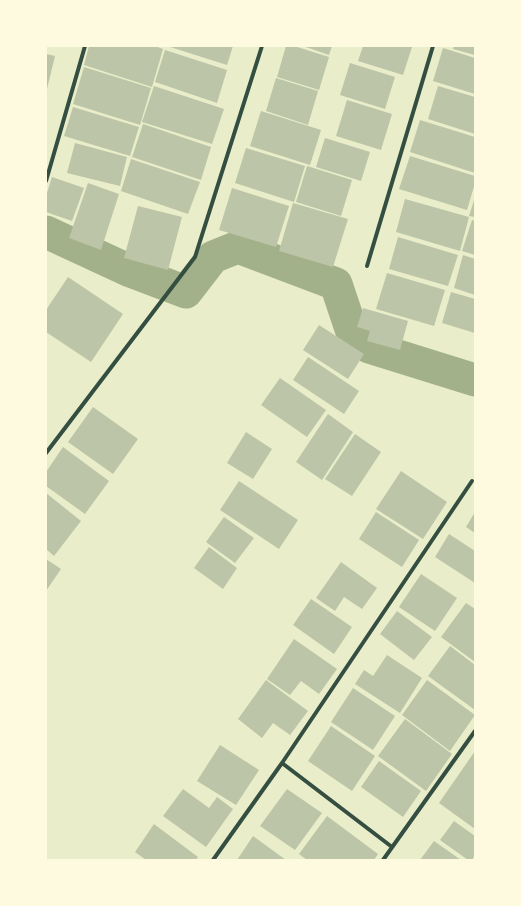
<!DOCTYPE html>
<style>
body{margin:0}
#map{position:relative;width:521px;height:906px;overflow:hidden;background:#e9edc9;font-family:Spectral,serif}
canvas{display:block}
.frame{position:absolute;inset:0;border:47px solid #fefae0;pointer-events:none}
</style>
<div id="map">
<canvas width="521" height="906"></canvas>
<div class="frame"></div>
</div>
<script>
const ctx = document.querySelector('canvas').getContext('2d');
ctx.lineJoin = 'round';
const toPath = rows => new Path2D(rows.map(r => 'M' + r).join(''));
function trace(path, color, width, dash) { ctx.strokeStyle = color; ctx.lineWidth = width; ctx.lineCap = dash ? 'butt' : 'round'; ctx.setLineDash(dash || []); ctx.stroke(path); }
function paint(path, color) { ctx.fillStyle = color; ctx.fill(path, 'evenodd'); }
trace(toPath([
 [46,232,128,270,186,292,213,257,238,247,336,284,351,329,369,347,475,380]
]), '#a3b18a', 33);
paint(toPath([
 [89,46,155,46,163,49,152,87,84,65],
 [167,46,233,46,227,65],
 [286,46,294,46,329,57,319,90,277,77],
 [303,46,332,46,329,55],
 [363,46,412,47,403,75,358,61],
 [454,46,475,46,475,55,453,49],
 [443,48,475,58,475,94,433,81],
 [165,50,227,70,217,103,155,82],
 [46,54,55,56,47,89,46,89],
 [350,63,395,77,385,109,340,95],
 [84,67,151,88,140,125,73,104],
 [276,78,318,91,308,125,266,111],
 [154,86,224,109,212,144,142,122],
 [438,86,475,97,475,134,428,119],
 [347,100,392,114,381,150,336,136],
 [73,107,139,127,130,156,64,136],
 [261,111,321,130,310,165,250,146],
 [420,120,475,137,475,173,410,152],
 [143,124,211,147,201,180,132,157],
 [325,138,370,152,361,181,316,167],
 [75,143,127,157,120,186,67,173],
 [246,148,305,166,294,202,235,183],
 [410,156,475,176,475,183,467,210,399,189],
 [131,159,200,182,188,214,121,191],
 [307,166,352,180,341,216,296,202],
 [52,177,84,188,72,221,46,212,46,196],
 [88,183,119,194,101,250,69,238],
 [232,188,289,206,276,247,219,230],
 [475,197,475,217,469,216],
 [405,199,469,217,460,251,396,232],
 [293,203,348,219,333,267,279,251],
 [138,206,182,217,168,270,124,258],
 [472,220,475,221,475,255,462,251],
 [398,237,458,255,448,286,389,269],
 [463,255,475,259,475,295,454,288],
 [387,273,445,290,434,326,376,309],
 [68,277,123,314,91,362,46,332,46,310],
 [451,292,475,299,475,333,442,323],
 [363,308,408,321,400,350,367,341,370,331,357,327],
 [319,325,364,354,348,379,303,350],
 [308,357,359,391,344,414,293,380],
 [280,378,326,410,307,437,261,405],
 [93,407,138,439,113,474,68,442],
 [328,414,353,432,322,480,296,462],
 [246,432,272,449,253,479,227,463],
 [355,434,381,452,352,496,325,479],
 [63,447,109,481,85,514,46,486,46,472],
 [401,471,447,502,423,539,376,509],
 [239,481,298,520,279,549,220,510],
 [46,493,81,521,54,556,46,549],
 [376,512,419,540,402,567,359,539],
 [475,512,475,533,466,527],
 [224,517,254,538,235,563,206,542],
 [449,534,475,551,475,583,435,557],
 [209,547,237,568,223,589,194,568],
 [46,559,61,569,46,591],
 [341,562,377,588,362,609,344,597,335,611,316,598],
 [421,574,457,598,435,631,399,607],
 [311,599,352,627,334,654,293,625],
 [466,603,475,609,475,662,441,637],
 [397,611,432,637,414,660,380,634],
 [294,639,337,669,319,694,301,681,290,695,267,679],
 [450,646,475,665,475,710,428,676],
 [387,655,422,678,400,713,355,684,364,670,373,676],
 [266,680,308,711,290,735,273,723,262,738,238,719],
 [427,680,475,715,450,751,402,715],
 [353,688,395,716,373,750,331,722],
 [405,719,452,754,426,791,378,756],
 [331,726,375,756,352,791,308,761],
 [220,745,259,770,236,805,197,781],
 [475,751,475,829,439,803],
 [379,761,421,791,403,817,361,787],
 [183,789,209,808,217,797,233,809,206,847,163,816],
 [287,789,322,813,295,850,260,826],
 [327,816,378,854,374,860,307,860,299,854],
 [454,821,475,836,475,855,472,860,468,860,440,840],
 [154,824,198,857,196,860,146,860,135,852],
 [253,836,286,860,237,860],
 [434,841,461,860,420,860]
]), '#bcc5a7');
trace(toPath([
 [46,181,85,46],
 [367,266,433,46],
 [46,453,195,257,262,46],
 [282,763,392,847],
 [213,860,282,763,472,481],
 [383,860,475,731]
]), '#344e41', 4);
</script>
